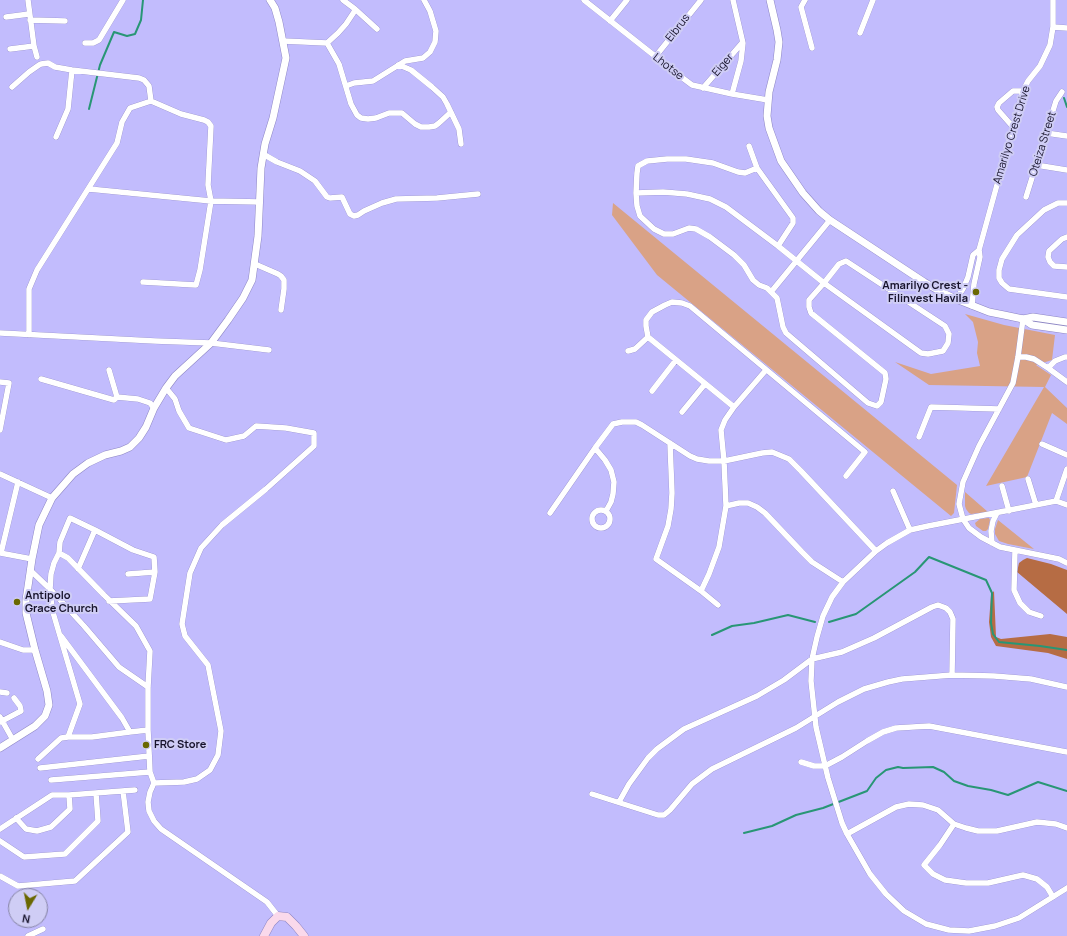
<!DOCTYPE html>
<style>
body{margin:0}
#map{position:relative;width:1067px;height:936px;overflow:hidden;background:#c2bcfd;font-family:Manrope,sans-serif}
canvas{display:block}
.north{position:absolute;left:8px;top:888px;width:40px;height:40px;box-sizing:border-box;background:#cfcdf5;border:1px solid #8583a4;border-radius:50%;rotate:190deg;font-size:11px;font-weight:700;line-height:16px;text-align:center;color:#17132b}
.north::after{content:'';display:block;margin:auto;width:14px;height:18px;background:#6a6801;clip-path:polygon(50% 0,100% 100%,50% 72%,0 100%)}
</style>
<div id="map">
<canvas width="1067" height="936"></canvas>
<div class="north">N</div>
</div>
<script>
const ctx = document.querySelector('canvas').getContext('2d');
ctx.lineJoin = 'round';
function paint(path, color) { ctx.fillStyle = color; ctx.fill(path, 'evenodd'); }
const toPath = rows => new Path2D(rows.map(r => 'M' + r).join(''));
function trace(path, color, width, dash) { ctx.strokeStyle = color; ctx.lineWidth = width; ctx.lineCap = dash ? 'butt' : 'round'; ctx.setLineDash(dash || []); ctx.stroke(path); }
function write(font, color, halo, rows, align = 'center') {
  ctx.font = font + ' Manrope,sans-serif'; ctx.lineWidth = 4; ctx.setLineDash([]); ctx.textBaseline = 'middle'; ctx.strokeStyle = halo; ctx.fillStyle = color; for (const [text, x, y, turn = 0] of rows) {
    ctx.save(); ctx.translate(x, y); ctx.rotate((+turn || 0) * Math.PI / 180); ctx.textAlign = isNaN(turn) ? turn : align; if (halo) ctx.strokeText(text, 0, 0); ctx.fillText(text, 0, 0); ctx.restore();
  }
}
paint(toPath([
 [613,203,957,485,954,513,951,516,657,275,612,215],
 [965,314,1004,325,1055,335,1052,360,1036,365,1051,375,1045,387,1067,408,1067,424,1052,413,1027,477,986,486,1044,387,929,385,895,362,931,374,980,366,977,353,978,342,973,322],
 [965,492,988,512,971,514,969,513,966,509,965,506],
 [988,518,989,518,990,520,988,529,986,531,983,531,976,526,975,523,980,519],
 [998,520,1034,549,1008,544,999,541,995,534,995,529]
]), '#d9a286');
paint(toPath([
 [1027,558,1051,564,1067,570,1067,614,1017,572,1019,563,1023,560],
 [994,591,996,637,1001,639,1050,634,1067,637,1067,659,1048,653,996,646,991,637,989,622,991,595]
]), '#b66c44');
trace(toPath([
 [1064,98,1067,107],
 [89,109,100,65,114,32,127,36,135,34,141,20,143,0],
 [829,622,856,614,915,572,929,557,986,580,992,593,991,623,993,634,999,642,1040,646,1067,650],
 [712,635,732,626,754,623,788,615,815,622],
 [744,833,772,826,796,815,823,808,867,791,876,778,886,770,898,767,903,768,933,767,944,772,954,781,968,786,991,790,1008,795,1038,782,1067,791]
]), '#289675', 2);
const minor = toPath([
 [28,0,34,46,37,57],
 [343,0,355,9,377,29],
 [584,0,684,79,692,85,732,94,768,100],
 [805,0,801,7,812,48],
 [6,17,29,14],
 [30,20,65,21],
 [610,21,627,0],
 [1053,27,1067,28],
 [860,33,873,0],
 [283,41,327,43,338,33,346,24,354,12,355,9],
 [85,43,93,43,99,40,123,0],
 [327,43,339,64,351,104,357,115,361,118,368,119,376,118,389,113,402,113,415,124,421,127,429,127,435,126,439,123,451,112],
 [10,49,34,46],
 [655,57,701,0],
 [398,65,404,67,411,70,432,87,443,97,447,104,459,129,461,144],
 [346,86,354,83,373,81,405,61,423,58,430,52,435,42,436,31,430,11,424,0],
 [12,87,29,72,39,65,41,64,48,63,55,67,72,70,139,78,144,80,149,86,151,101],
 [703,88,742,43],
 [732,94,741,61,743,43,733,0],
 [1013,127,998,110,997,107,999,103,1013,91,1023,91],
 [1046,133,1067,136],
 [56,137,68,109,72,70],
 [749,146,757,168,793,218,793,223,778,246],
 [263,154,277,162,300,171,315,181,327,197,330,198,342,197,350,214,354,216,358,215,364,211,382,203,396,199,437,198,478,194],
 [1036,165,1067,170],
 [89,189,211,201,260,202],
 [636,193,663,192,687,194,710,199,726,207,778,246,824,283,921,353,928,354,943,351,948,343,949,334,945,326,846,261,839,264,824,283,809,300,809,307,811,313,885,373,886,379,881,402,877,406,868,403,786,333,783,327,777,298,767,288,759,285,753,280,744,265,734,255,710,237,696,229,689,228,673,234,664,234,654,229,640,216,637,206,636,193,637,173,638,166,647,161,667,159,686,159,713,163,738,172,745,173,757,168],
 [1026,197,1056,101,1062,92],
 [1067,203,1058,203,1044,210,1017,235,1002,259,999,270,999,278,1002,283,1009,289,1067,297],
 [1067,237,1062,239,1049,251,1048,257,1050,262,1054,266,1067,267],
 [255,264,278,274,281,276,284,280,284,289,281,310],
 [771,292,830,220],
 [956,299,963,289,968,277,973,255,979,250],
 [972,306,974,284,980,257,979,250,1021,98,1023,91,1028,81,1040,66,1050,45,1053,27,1053,0],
 [1023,319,1018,357,1013,383,979,446,963,482,959,504,963,519,969,528,981,537,1000,547,1059,559,1067,563],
 [0,333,155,341,211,343,269,350],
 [29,335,29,289,37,270,117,143,122,122,130,108,151,101,181,114,204,120,208,122,211,126,208,185,211,201,200,270,196,285,143,282],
 [628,351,635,349,648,337],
 [1018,357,1026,357,1034,359,1048,368,1067,382],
 [1048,368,1055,361,1065,357,1067,357],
 [109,370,117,397],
 [41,379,114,400,117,397,138,399,150,403,154,408],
 [0,382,9,383,0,430],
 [166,388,175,399,179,411,189,428,226,440,244,436,256,426,286,428,314,433,314,446,266,489,222,525,201,548,190,573,182,624,185,636,208,665,221,731,218,755,210,770,197,779,184,782,154,783,150,792,148,802,149,811,154,821,161,829,267,902,278,916],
 [652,391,676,360],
 [734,407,648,337,646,326,646,320,652,312,665,305,672,302,682,303,690,306,865,452,846,476],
 [682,412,705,384],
 [919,437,931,407,999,409],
 [670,443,672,493,671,509,668,526,656,559,701,591,718,605],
 [1042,444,1067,455],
 [595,448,605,460,611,470,614,482,613,494,611,502,606,511],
 [0,474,52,498],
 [1028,479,1036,505],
 [1002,486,1009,511],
 [893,491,910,530],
 [1056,501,1067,469],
 [1067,505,1056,501,928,526,910,530,887,543,876,551,843,582,832,597,823,616,817,637,812,659,811,681,816,727,828,778,842,823,847,834,870,874,886,894,904,911,926,924,949,930,969,931,995,926,1019,918,1067,888],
 [726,506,739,503,748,503,757,507,765,513,802,552,812,562,843,582],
 '592 519a9 9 0 1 1 18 0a9 9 0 1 1-18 0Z',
 [550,513,595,448,613,424,622,422,636,422,642,425,690,456,697,459,709,461,724,461,762,453,772,452,789,459,801,471,876,551],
 [992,543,991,531,993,521,997,513],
 [1015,550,1014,590,1020,603,1029,612,1041,616],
 [0,553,32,559],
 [1,553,18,482],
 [59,553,68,558,104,595,136,626,150,651,148,687,148,730,150,772,154,783],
 [78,569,95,530],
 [30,570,50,589,84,626,119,667,148,687],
 [128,574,155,572],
 [701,591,709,574,719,547,726,506,724,461,721,430,725,420,734,407,766,370],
 [61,636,122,718,130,732,148,730],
 [0,642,23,650,35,650],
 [0,692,7,693],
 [0,717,13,740],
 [0,722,21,711,20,706,14,698],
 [68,737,80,704,52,609,50,589,51,574,54,563,59,553,60,542,70,518,95,530,133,550,154,557,155,572,150,599,109,601],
 [38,759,61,738,68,737,92,737,130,732],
 [801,762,814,766,825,766,842,757,867,741,883,732,896,728,929,726,1067,752],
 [40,768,149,756],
 [51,780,150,772],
 [592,794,658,815,664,815,670,810,692,784,712,769,796,728,838,702,864,689,888,682,902,679,952,675,994,676,1031,679,1067,687],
 [619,802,629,784,648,758,657,749,684,729,757,696,784,680,812,659,842,652,874,638,932,607,938,605,946,608,950,612,953,619,952,675],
 [16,818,26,829,37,831,51,827,70,809,69,795],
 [954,824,940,845,924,865,933,874,945,880,966,883,988,883,1023,875,1037,879,1047,887,1053,897],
 [0,829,52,795,69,795,135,790],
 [847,834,896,807,909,804,923,805,938,810,954,824,966,828,978,831,997,831,1037,822,1056,824,1067,828],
 [0,841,24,857,65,854,98,821,96,793],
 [0,876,18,886,75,881,128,832,123,791],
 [28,936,43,929]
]);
const tertiary = toPath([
 [770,0,777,30,779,42,777,60,769,92,767,116,769,128,781,161,803,193,819,211,830,220,924,282,941,292,956,299,989,312,1004,315,1023,319,1033,317,1067,322],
 [1023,319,1032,325,1067,330],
 [0,748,35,726,45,716,49,705,47,691,35,650,26,613,26,600,32,559,39,525,52,498,73,474,88,463,105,455,121,451,130,447,139,438,146,427,154,408,166,388,175,376,211,343,228,320,243,298,252,280,258,236,261,168,265,144,273,118,286,58,279,22,275,8,270,0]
]);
const secondary = toPath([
 [264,936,271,923,278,916,287,917,296,926,304,936]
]);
trace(minor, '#8d86c4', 6);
trace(tertiary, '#8d86c4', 8);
trace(secondary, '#8d86c4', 9);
trace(minor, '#fff', 5.5);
trace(tertiary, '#fff', 7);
trace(secondary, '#fad9eb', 8);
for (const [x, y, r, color] of [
 [976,292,4,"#6a6801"],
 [17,602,4,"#6a6801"],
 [146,745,4,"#6a6801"]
]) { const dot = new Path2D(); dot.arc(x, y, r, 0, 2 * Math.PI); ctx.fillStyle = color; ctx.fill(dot); trace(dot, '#cfcdf5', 1.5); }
write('11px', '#17132b', '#cfcdf5', [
 ["Elbrus",678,28,-52],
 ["Eiger",723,65,-49],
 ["Lhotse",668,67,38],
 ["Amarilyo Crest Drive",1012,135,-73],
 ["Oteiza Street",1043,144,-73]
]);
write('bold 11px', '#17132b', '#cfcdf5', [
 ["Amarilyo Crest -",968,286,"right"],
 ["Filinvest Havila",968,299,"right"],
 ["Antipolo",25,596],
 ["Grace Church",25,609],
 ["FRC Store",154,745]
], 'left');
</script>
